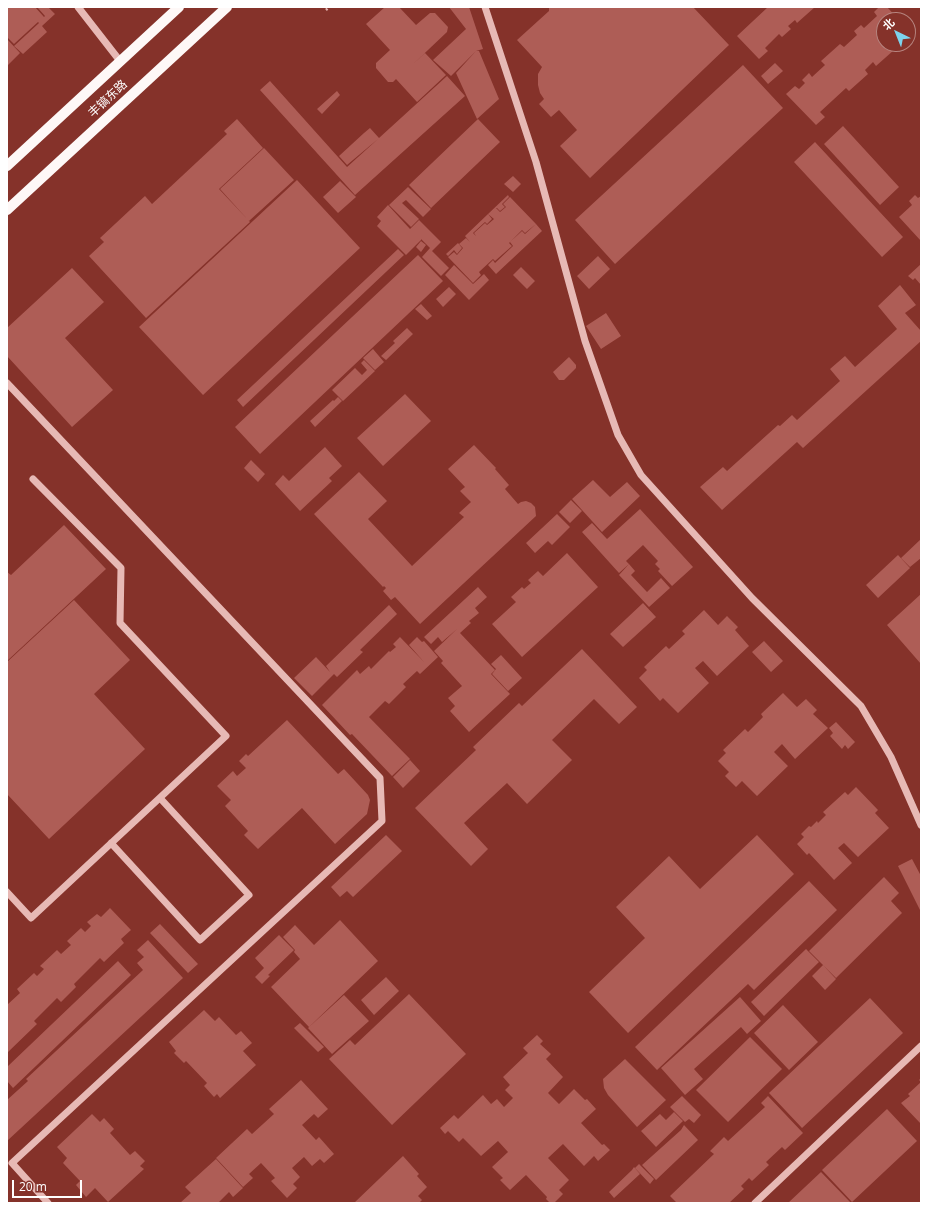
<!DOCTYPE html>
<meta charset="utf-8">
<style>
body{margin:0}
#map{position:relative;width:928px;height:1210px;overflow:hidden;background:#85322a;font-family:"Open Sans","Noto Sans SC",sans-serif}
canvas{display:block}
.frame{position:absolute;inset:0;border:8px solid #fff;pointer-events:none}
.north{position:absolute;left:876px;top:12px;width:40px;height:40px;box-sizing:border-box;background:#85322a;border:1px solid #b6847f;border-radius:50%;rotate:317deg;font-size:11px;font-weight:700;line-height:16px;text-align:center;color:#fff}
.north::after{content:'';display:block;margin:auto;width:14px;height:18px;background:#7dd3ed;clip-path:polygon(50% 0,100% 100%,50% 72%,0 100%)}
.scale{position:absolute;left:12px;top:1180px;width:70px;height:18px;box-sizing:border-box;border:2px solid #fff;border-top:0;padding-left:5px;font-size:12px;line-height:14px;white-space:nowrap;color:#fff;-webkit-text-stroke:3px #85322a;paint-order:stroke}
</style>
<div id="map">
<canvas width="928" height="1210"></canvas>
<div class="frame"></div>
<div class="north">北</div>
<div class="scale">20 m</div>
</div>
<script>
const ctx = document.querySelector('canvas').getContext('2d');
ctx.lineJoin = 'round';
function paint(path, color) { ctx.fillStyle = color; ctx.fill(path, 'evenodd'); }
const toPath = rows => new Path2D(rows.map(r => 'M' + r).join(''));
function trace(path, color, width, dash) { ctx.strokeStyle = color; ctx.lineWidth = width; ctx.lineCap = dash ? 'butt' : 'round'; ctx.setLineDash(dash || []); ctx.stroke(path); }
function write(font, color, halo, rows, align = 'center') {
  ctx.font = font + ' "Open Sans","Noto Sans SC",sans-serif'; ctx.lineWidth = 3.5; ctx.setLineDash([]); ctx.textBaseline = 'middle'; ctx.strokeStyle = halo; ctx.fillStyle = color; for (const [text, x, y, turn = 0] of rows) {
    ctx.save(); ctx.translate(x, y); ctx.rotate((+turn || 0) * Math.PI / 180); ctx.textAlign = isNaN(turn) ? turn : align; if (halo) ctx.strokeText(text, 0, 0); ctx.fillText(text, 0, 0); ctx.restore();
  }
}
paint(toPath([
 [7,7,35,7,44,17,45,16,37,7,48,7,55,14,42,26,47,32,23,54,14,46,39,23,38,22,14,44,7,37],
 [385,7,399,7,416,25,430,13,435,13,448,27,447,32,409,68,425,53,446,75,417,102,396,79,393,82,388,82,376,68,376,63,390,50,366,24],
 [449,7,469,7,483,49,476,51,451,76,433,60,466,29],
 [549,7,693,7,729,45,590,178,560,146,577,130,559,110,551,117,539,104,544,99,540,93,538,85,538,74,542,67,517,40,549,11],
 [768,7,815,7,797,23,795,20,788,26,791,29,782,37,779,34,765,48,768,51,759,59,737,36],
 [879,7,887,7,899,20,884,20,884,44,893,44,890,46,894,50,876,66,873,62,865,70,868,74,849,91,846,88,820,112,825,117,816,125,786,94,795,86,799,89,805,83,802,80,809,73,812,77,825,65,821,61,840,44,844,47,857,35,854,31,861,25,864,28,877,16,874,12],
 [7,39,20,53,7,66],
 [476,51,479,51,499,99,477,119,456,73],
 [775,63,783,71,768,84,761,76],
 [743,65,783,108,615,264,575,220],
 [447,76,465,96,355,195,260,90,270,81,347,167,378,139,347,165,339,156,364,133,370,128,379,138],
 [337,91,340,95,322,114,317,109],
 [237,119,263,148,219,189,250,222,146,318,89,256,104,242,100,238,145,196,152,204,227,134,224,131],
 [478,119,500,142,431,208,409,185],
 [843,126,899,187,880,205,824,144],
 [815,142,903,237,882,257,794,162],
 [264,148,294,180,249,221,220,189],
 [513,176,521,184,513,192,504,184],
 [297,180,360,248,203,395,139,327],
 [340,181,356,197,338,213,323,197],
 [408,187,431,209,423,217,406,200,402,203,419,219,411,227,389,205],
 [508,195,509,197,502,204,505,207,500,211,497,208,496,208,500,212,506,207,503,204,510,197,536,224,525,233,522,230,509,243,512,246,495,261,493,259,479,272,481,275,473,283,448,257,454,252,457,255,463,248,459,244,466,238,470,242,465,236,488,214,492,219,487,224,485,222,473,233,476,236,474,233,485,223,487,225,494,219,488,214],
 [915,195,918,198,921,196,921,241,899,217,912,205,909,201],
 [388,205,410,229,419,220,441,242,432,251,449,268,441,276,422,257,430,248,422,240,422,239,406,255,377,226,381,221,377,217],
 [536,224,542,231,496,274,488,265,493,260,495,263,513,246,510,242,522,231,525,234],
 [421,241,426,245,421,252,416,247],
 [458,243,462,248,457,254,454,250,448,256,446,254],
 [398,249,404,255,243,407,237,400],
 [418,255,443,281,260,454,235,427],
 [598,256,610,269,589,289,577,276],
 [921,264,921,285,915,278,913,280,908,276],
 [454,265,473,284,484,274,489,280,469,300,445,275],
 [521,267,535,281,527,289,513,275],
 [72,268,104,302,65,338,113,390,72,427,7,356,7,328],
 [900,285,916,305,905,313,921,331,921,341,803,448,797,442,722,510,700,487,723,467,727,471,778,425,780,426,792,415,797,420,840,381,830,369,845,356,855,367,897,329,878,306],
 [449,287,456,294,443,307,436,299],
 [421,304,432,316,427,320,415,309],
 [606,313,621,336,601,349,586,326],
 [407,328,413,334,386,360,381,356,395,343,393,341],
 [373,349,384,362,375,370,363,358],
 [569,357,576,365,576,368,564,380,559,380,553,372],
 [364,360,375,371,343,401,332,390,355,368,362,375,367,370,361,363],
 [405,394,431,421,383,466,357,438],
 [338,397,342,401,315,427,310,421,333,400,334,401],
 [474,445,496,468,495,469,509,485,505,489,518,504,521,502,526,501,531,503,535,507,536,516,420,624,395,597,391,600,383,591,386,588,384,586,383,587,314,514,359,472,387,501,368,519,412,566,464,517,459,513,471,502,460,491,465,487,448,469],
 [325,447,342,466,329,478,332,481,300,511,275,484,283,475,289,481],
 [251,460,265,474,258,482,244,468],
 [593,480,610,497,627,482,640,496,602,532,572,499],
 [571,500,582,511,570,523,559,512],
 [640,509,693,567,672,586,658,571,660,569,655,564,658,561,643,545,626,561,629,564,619,573,582,532,592,523,607,539],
 [557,514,570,527,552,545,548,541,535,553,526,543],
 [64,525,106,569,7,661,7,572,11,575],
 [921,539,921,558,910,567,901,558],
 [567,553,598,587,522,657,492,624,516,602,511,597,522,587,524,589,531,583,528,580,538,571,543,576],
 [898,555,910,568,878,598,866,585],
 [629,564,635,571,631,575,647,592,661,578,670,588,649,607,619,575],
 [478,587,487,597,475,608,479,613,469,621,471,623,460,633,495,670,491,674,510,694,469,732,450,711,455,706,448,698,462,686,441,663,443,661,434,651,457,629,442,642,438,637,431,644,424,637],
 [921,594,921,664,887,625],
 [74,600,130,660,94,694,145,749,49,839,7,794,7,662],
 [643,603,656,617,623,647,610,634],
 [389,605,397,614,360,650,363,652,337,677,334,674,312,696,294,678,316,657,330,672,326,666],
 [704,610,718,625,727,616,738,627,735,630,749,646,717,676,703,661,695,668,709,683,678,713,663,698,660,701,639,678,647,670,644,667,666,646,669,649,685,634,682,631],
 [400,637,424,662,409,645,417,637,422,642,424,641,438,657,420,674,417,671,403,684,406,687,389,704,385,701,369,717,410,759,392,776,352,734,350,735,322,705,357,670,360,674,369,666,371,669,389,651,390,652,396,647,393,644],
 [764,641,783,661,771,672,752,652],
 [582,649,637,707,619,724,594,699,552,740,572,760,527,804,507,783,464,823,488,849,471,866,415,808,476,750,473,747,519,703,522,706],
 [501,655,522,678,508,691,492,674,496,669,491,664],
 [783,693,797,707,806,699,817,710,813,714,828,728,795,759,782,744,774,752,788,766,757,796,742,781,736,787,725,776,729,772,718,761,726,753,723,750,745,729,748,732,763,717,761,714],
 [287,720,338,774,344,769,368,795,370,800,367,814,335,844,302,808,258,849,244,835,248,831,225,806,231,800,217,786,233,771,237,776,246,768,239,761,246,754,248,756],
 [836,722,855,742,848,749,845,745,842,749,830,736,833,733,829,728],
 [410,760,420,771,403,788,393,777],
 [856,787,878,810,875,813,889,828,858,857,844,843,838,848,852,863,834,880,809,853,807,855,797,844,804,837,801,834,809,826,811,827,817,821,818,823,826,815,823,812,845,792,848,795],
 [386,835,402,851,353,897,347,891,340,897,331,887],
 [757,835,794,874,628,1033,589,992,645,938,616,907,669,856,700,889],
 [912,859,921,876,921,912,898,866],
 [884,877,899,893,891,901,902,913,836,978,809,951],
 [809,881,837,910,754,990,748,984,657,1070,635,1047],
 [110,908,131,930,121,939,124,943,104,962,100,958,74,984,76,987,61,1002,57,998,34,1021,37,1024,7,1053,7,1005,20,993,17,989,34,973,37,976,44,969,40,966,57,950,61,954,71,945,67,941,81,928,85,932,91,926,87,922,97,914,101,917],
 [340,920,378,961,309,1027,271,987,300,959,294,952,295,950,283,937,295,925,314,945],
 [160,924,198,964,188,973,150,933],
 [279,935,294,950,268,975,270,976,262,984,255,977,264,968,255,958],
 [148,940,183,978,7,1141,7,1100,28,1081,26,1079,143,970,137,963,144,957,137,950],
 [806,949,819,962,764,1016,751,1002],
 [118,961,131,975,13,1088,7,1081,7,1067],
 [823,965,836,979,825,990,812,976],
 [386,977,399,991,374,1015,361,1000],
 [409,994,466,1054,392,1125,329,1059,350,1040,355,1045],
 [344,995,369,1021,332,1054,308,1028],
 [740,997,761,1021,747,1034,741,1027,694,1069,703,1079,685,1095,661,1068],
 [870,998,903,1033,802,1128,769,1093],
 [783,1005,818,1042,789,1070,754,1033],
 [204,1010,215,1021,219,1017,236,1035,241,1031,252,1043,243,1051,256,1065,220,1098,217,1094,214,1097,204,1086,207,1083,186,1061,184,1063,174,1053,176,1051,169,1042],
 [300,1023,324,1047,318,1052,294,1028],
 [537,1035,543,1041,540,1044,551,1054,546,1059,563,1077,548,1093,559,1104,574,1089,585,1100,587,1099,596,1109,581,1123,602,1145,604,1144,610,1150,598,1161,594,1156,584,1166,563,1144,548,1158,569,1180,559,1190,563,1194,554,1203,550,1203,546,1199,547,1197,526,1175,510,1190,500,1180,503,1178,492,1167,508,1152,498,1141,481,1156,463,1138,459,1142,448,1131,445,1134,440,1128,454,1115,458,1119,483,1095,491,1104,497,1099,504,1107,513,1098,505,1090,510,1085,503,1077,528,1053,523,1048],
 [750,1037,782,1069,728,1122,696,1090],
 [625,1059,666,1100,637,1127,608,1095,604,1088,603,1079],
 [921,1078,921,1124,901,1103,910,1096,908,1094,921,1082,919,1080],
 [301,1080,328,1109,318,1118,314,1114,302,1125,316,1140,319,1137,334,1154,324,1163,320,1159,312,1166,304,1157,292,1168,300,1177,293,1184,297,1188,287,1198,271,1181,275,1178,261,1163,249,1174,253,1178,243,1187,216,1158,247,1129,252,1134,274,1114,269,1109],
 [682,1096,701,1115,694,1123,689,1119,685,1122,670,1107],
 [768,1096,803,1133,785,1150,782,1147,766,1162,769,1165,752,1181,749,1178,741,1186,744,1189,729,1203,723,1202,722,1203,677,1203,670,1196,714,1154,710,1151,724,1137,728,1141,765,1107,761,1103],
 [887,1109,917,1141,852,1202,822,1170],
 [674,1112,683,1121,656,1147,641,1131,660,1114,666,1120],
 [92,1114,100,1122,104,1118,114,1129,110,1133,130,1155,135,1151,145,1161,140,1166,144,1169,108,1202,95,1188,86,1197,76,1185,80,1181,63,1163,67,1158,57,1147],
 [684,1125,698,1140,656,1180,642,1165,681,1130],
 [403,1156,419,1174,417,1176,427,1187,418,1196,422,1200,419,1203,354,1203],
 [216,1159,243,1188,233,1197,229,1192,218,1203,180,1203,191,1193,185,1187],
 [639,1164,654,1179,650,1184,635,1168],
 [634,1167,640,1174,614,1198,609,1192,632,1170],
 [821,1172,851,1203,788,1203]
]), '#ae5d56');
trace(toPath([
 [326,10,329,7]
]), '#e7b9b5', 2.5, [2, 3]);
trace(toPath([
 [78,7,120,61],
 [485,7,536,162,585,341,618,435,641,475,752,598,861,706,891,757,921,825],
 [7,383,380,778,382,821,12,1163,48,1203],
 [111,843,200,940,249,895,160,798],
 [7,892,31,918,226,736,120,623,121,568,33,479],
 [755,1203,921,1046]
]), '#e7b9b5', 7);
trace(toPath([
 [7,166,179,7],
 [7,210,227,7]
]), '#fef8f7', 10);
write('12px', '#fff', '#85322a', [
 ["丰镐东路",108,99,-43]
]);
</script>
